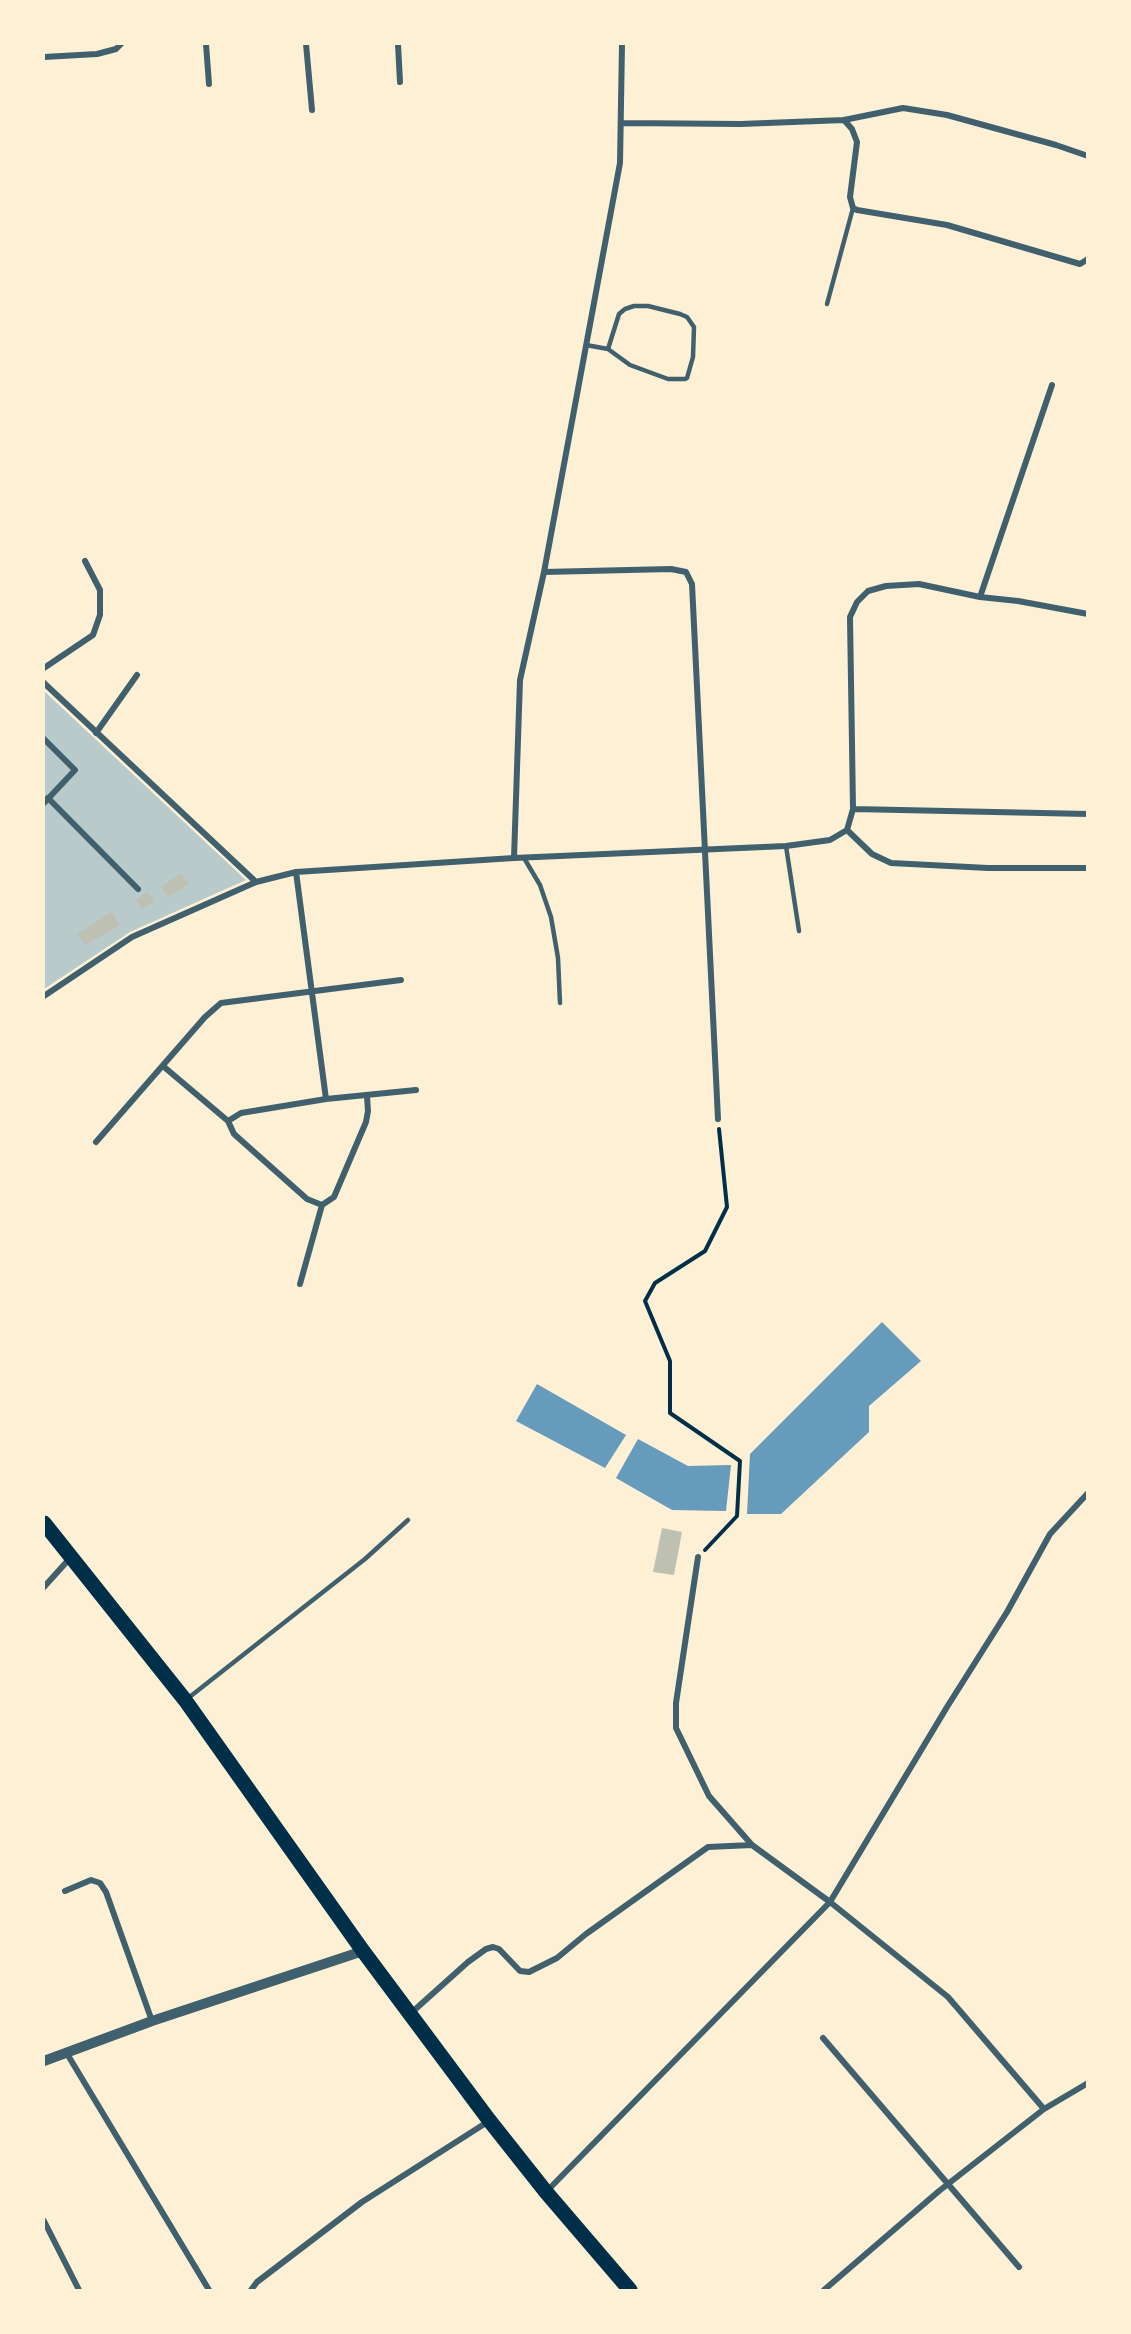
<!DOCTYPE html>
<style>
body{margin:0}
#map{position:relative;width:1131px;height:2334px;overflow:hidden;background:#fdf0d5;font-family:"Titillium Web",sans-serif}
canvas{display:block}
.frame{position:absolute;inset:0;border:45px solid #fdf0d5;pointer-events:none}
</style>
<div id="map">
<canvas width="1131" height="2334"></canvas>
<div class="frame"></div>
</div>
<script>
const ctx = document.querySelector('canvas').getContext('2d');
ctx.lineJoin = 'round';
function paint(path, color) { ctx.fillStyle = color; ctx.fill(path, 'evenodd'); }
const toPath = rows => new Path2D(rows.map(r => 'M' + r).join(''));
function trace(path, color, width, dash) { ctx.strokeStyle = color; ctx.lineWidth = width; ctx.lineCap = dash ? 'butt' : 'round'; ctx.setLineDash(dash || []); ctx.stroke(path); }
paint(toPath([
 [44,691,246,880,130,932,44,989]
]), '#b9caca');
paint(toPath([
 [882,1322,921,1361,869,1406,869,1432,781,1514,747,1514,750,1454],
 [537,1384,626,1435,605,1468,516,1421],
 [638,1439,688,1466,731,1465,726,1511,672,1510,616,1478]
]), '#669bbc');
paint(toPath([
 [181,873,189,884,169,897,161,887],
 [147,892,154,902,142,909,136,900],
 [112,912,120,925,85,945,77,934],
 [662,1528,682,1532,674,1575,653,1572]
]), '#bec0b2');
trace(toPath([
 [705,1550,737,1516,740,1461,670,1413,670,1361,645,1301,655,1283,705,1251,727,1207,719,1129]
]), '#003049', 4);
trace(toPath([
 [827,304,853,208],
 [586,345,608,349,630,365,668,379,685,379,687,378,693,357,694,327,687,317,680,314,648,306,634,306,625,309,619,314,608,349],
 [786,846,799,931],
 [524,858,540,885,551,917,558,958,560,1003],
 [187,1699,365,1559,408,1520]
]), '#3f606c', 4.5);
trace(toPath([
 [206,44,209,84],
 [306,44,312,110],
 [398,44,400,82],
 [44,57,97,54,116,49,121,44],
 [844,120,852,129,857,142,850,197,853,208,857,210,947,225,1080,264,1088,259],
 [621,123,741,124,844,120,903,108,947,115,1056,145,1088,156],
 [544,572,671,569,686,572,692,584,718,1119],
 [980,597,1052,385],
 [44,668,93,635,100,615,100,590,85,561],
 [44,683,256,882],
 [96,733,137,675],
 [44,739,75,770,44,803],
 [48,798,138,889],
 [853,809,1088,814],
 [847,830,872,854,891,863,988,868,1088,868],
 [514,858,520,680,544,572,620,163,622,44],
 [296,872,326,1099],
 [44,996,132,937,256,882,296,872,514,858,786,846,830,840,847,830,853,809,850,617,857,602,868,591,886,586,919,584,980,597,1018,601,1088,614],
 [163,1066,228,1121,234,1134,307,1199,322,1205,334,1197,366,1122,368,1111,367,1096],
 [228,1121,241,1113,326,1099,416,1090],
 [96,1142,205,1017,221,1003,401,980],
 [300,1284,322,1205],
 [698,1557,676,1703,676,1728,709,1796,752,1845,830,1902,948,1997,1044,2109],
 [44,1587,71,1557],
 [65,1891,91,1880,100,1883,106,1892,152,2021],
 [410,2014,468,1962,486,1949,493,1947,499,1949,520,1971,529,1972,557,1958,586,1934,708,1847,752,1845],
 [823,2038,1019,2267],
 [66,2052,209,2290],
 [546,2192,830,1902,947,1707,1007,1612,1050,1534,1088,1493],
 [44,2221,79,2290],
 [251,2290,257,2282,362,2202,489,2121],
 [824,2290,939,2191,1044,2109,1088,2083]
]), '#3f606c', 6);
trace(toPath([
 [44,2061,152,2021,363,1951]
]), '#3f606c', 10);
trace(toPath([
 [44,1523,185,1700,363,1951,489,2120,546,2192,630,2290]
]), '#003049', 15);
</script>
